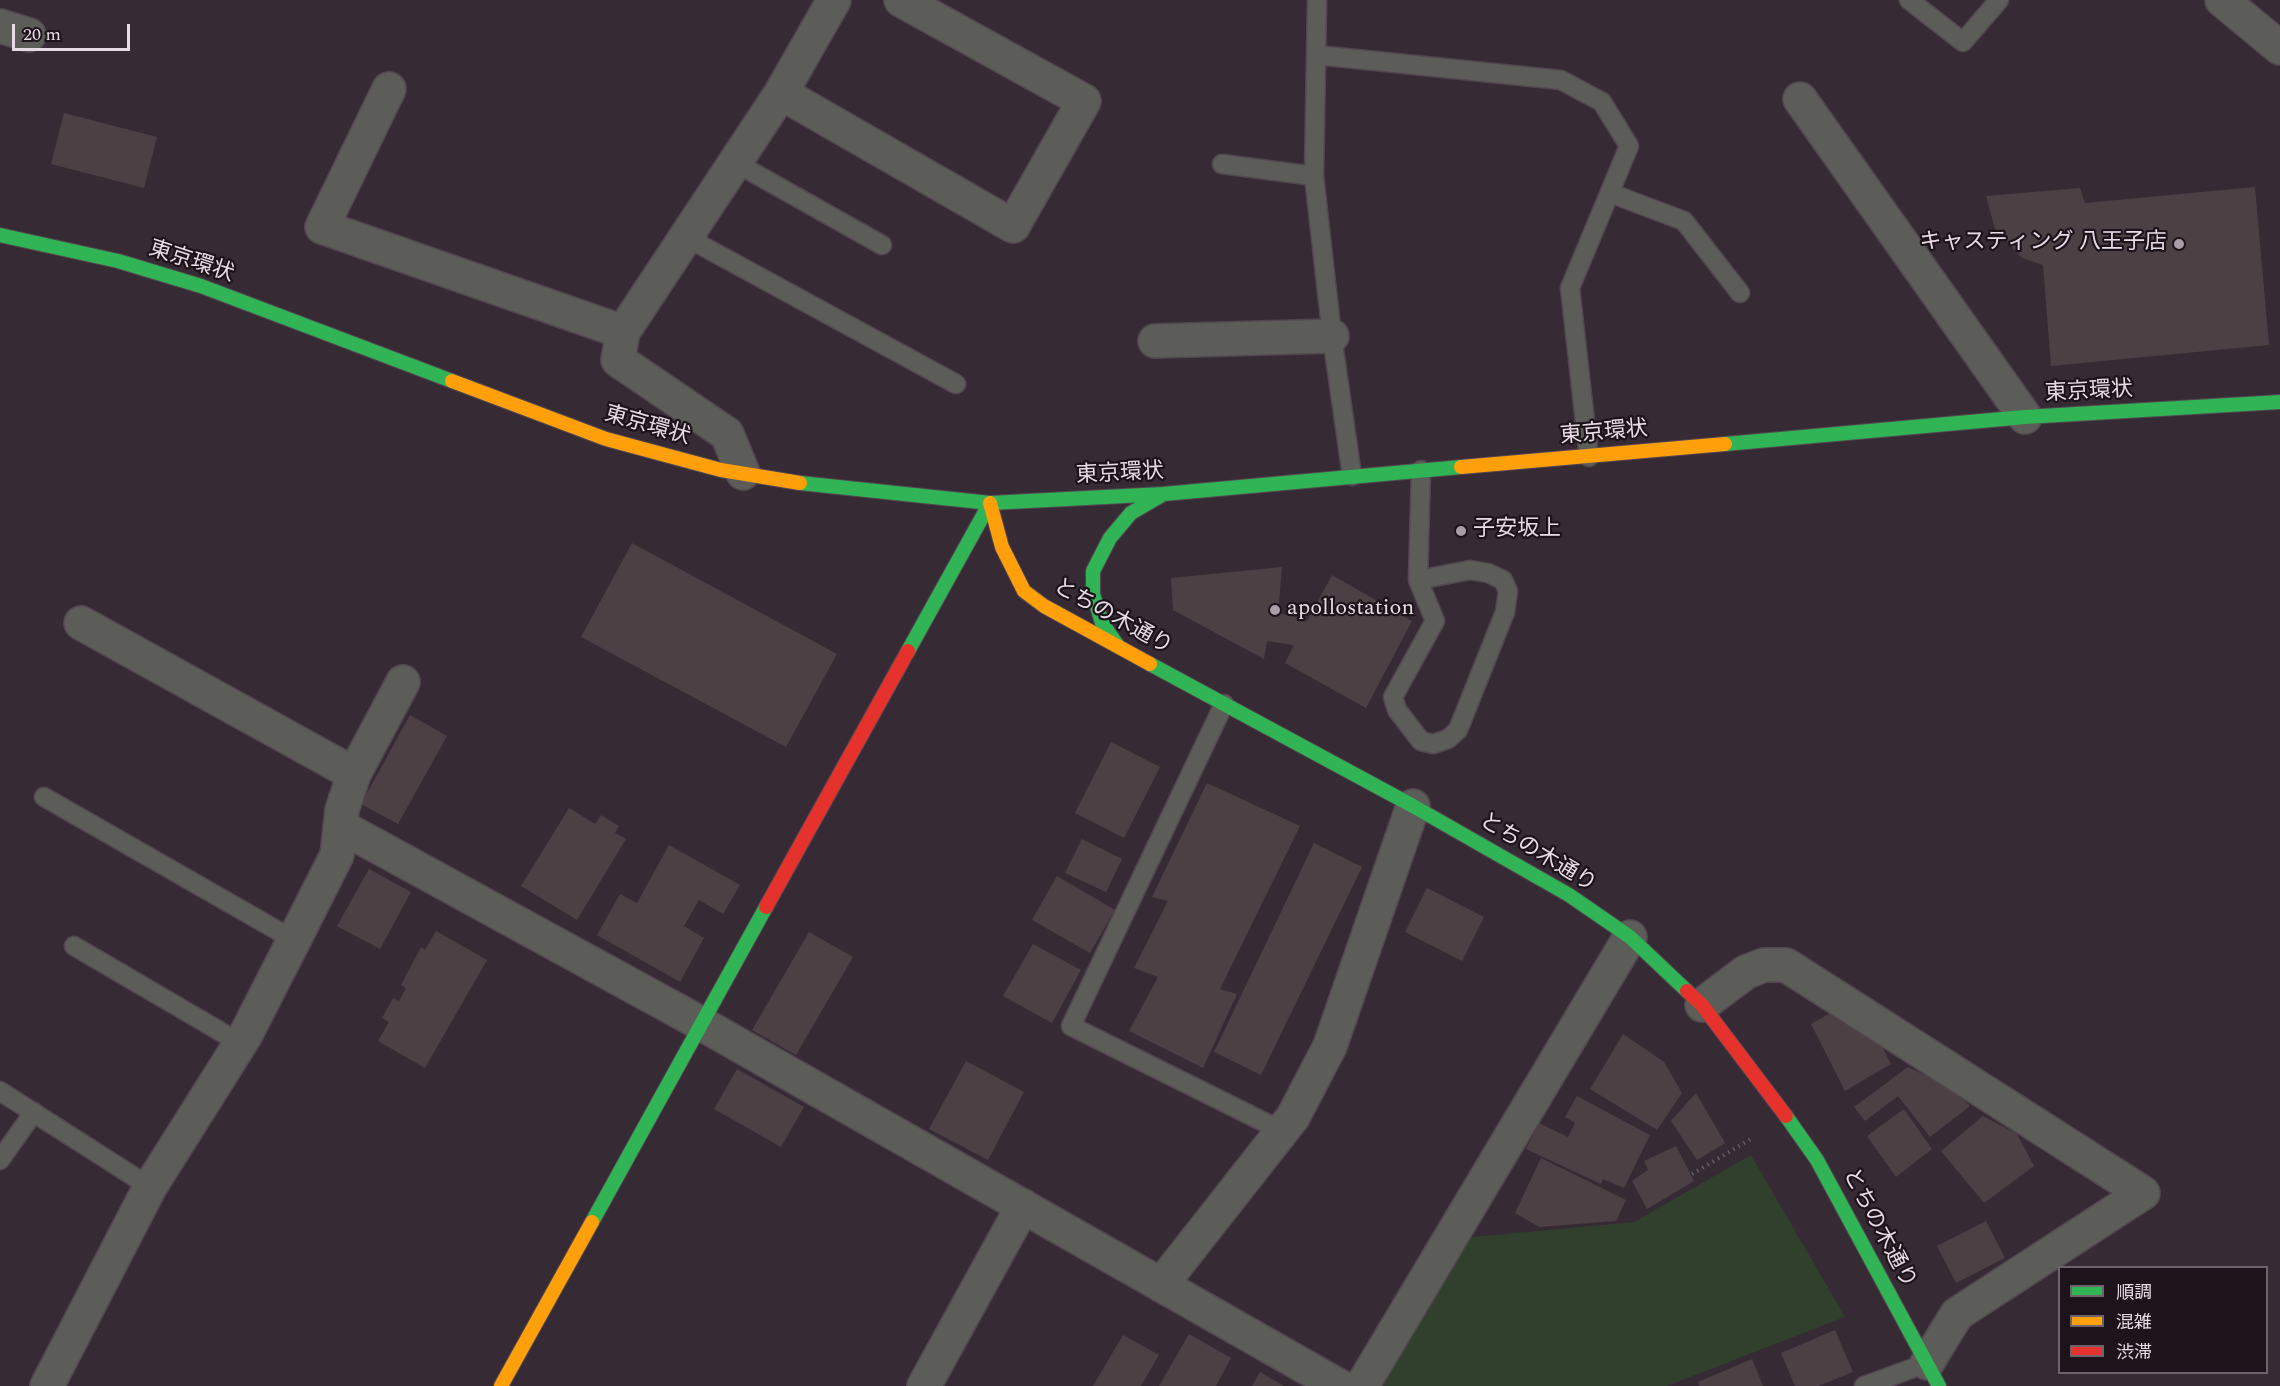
<!DOCTYPE html>
<meta charset="utf-8">
<style>
body{margin:0}
#map{position:relative;width:2280px;height:1386px;overflow:hidden;background:#362a35;font-family:Spectral,"Noto Sans JP",serif}
canvas{display:block}
.legend{position:absolute;left:2058px;top:1266px;width:210px;height:108px;box-sizing:border-box;background:#1c131b;border:2px solid #6e636c;margin:0;padding:8px 10px;list-style:none;font-size:18px;color:#e8dbe6}
.legend li{display:flex;align-items:center;gap:12px;height:30px}
.legend b{width:30px;border:2px solid #6e636c}
.scale{position:absolute;left:12px;top:24px;width:118px;height:27px;box-sizing:border-box;border:3px solid #e8dbe6;border-top:0;padding-left:8px;font-size:18px;line-height:21px;white-space:nowrap;color:#e8dbe6;-webkit-text-stroke:4px #1c131b;paint-order:stroke}
</style>
<div id="map">
<canvas width="2280" height="1386"></canvas>
<ul class="legend">
<li><b style="height:8px;background:#30b455"></b>順調</li>
<li><b style="height:8px;background:#ff9f0a"></b>混雑</li>
<li><b style="height:8px;background:#e5322d"></b>渋滞</li>
</ul>
<div class="scale">20 m</div>
</div>
<script>
const ctx = document.querySelector('canvas').getContext('2d');
ctx.lineJoin = 'round';
function paint(path, color) { ctx.fillStyle = color; ctx.fill(path, 'evenodd'); }
const toPath = rows => new Path2D(rows.map(r => 'M' + r).join(''));
function trace(path, color, width, dash) { ctx.strokeStyle = color; ctx.lineWidth = width; ctx.lineCap = dash ? 'butt' : 'round'; ctx.setLineDash(dash || []); ctx.stroke(path); }
function write(font, color, halo, rows, align = 'center') {
  ctx.font = font + ' Spectral,"Noto Sans JP",serif'; ctx.lineWidth = 4.5; ctx.setLineDash([]); ctx.textBaseline = 'middle'; ctx.strokeStyle = halo; ctx.fillStyle = color; for (const [text, x, y, turn = 0] of rows) {
    ctx.save(); ctx.translate(x, y); ctx.rotate((+turn || 0) * Math.PI / 180); ctx.textAlign = isNaN(turn) ? turn : align; if (halo) ctx.strokeText(text, 0, 0); ctx.fillText(text, 0, 0); ctx.restore();
  }
}
paint(toPath([
 [1751,1155,1845,1317,1667,1386,1384,1386,1383,1381,1472,1237,1634,1222]
]), '#313f2d');
paint(toPath([
 [64,113,157,137,144,188,51,164],
 [2255,187,2269,345,2051,366,2043,265,2022,258,1995,229,1986,196,2080,188,2085,203],
 [632,543,837,654,786,747,581,637],
 [1282,567,1278,613,1308,620,1332,575,1412,621,1366,708,1285,663,1294,645,1267,641,1264,659,1173,610,1171,578],
 [410,715,447,736,398,824,361,804],
 [1111,742,1160,767,1124,838,1075,813],
 [1207,783,1300,826,1220,989,1237,994,1203,1068,1129,1031,1158,977,1134,968,1168,901,1152,897],
 [569,808,595,824,601,815,619,826,615,833,626,839,577,920,521,886],
 [1082,839,1122,859,1106,892,1065,873],
 [1314,843,1362,867,1261,1075,1214,1052],
 [669,845,740,885,723,914,699,900,684,926,704,938,680,982,597,935,620,894,637,903],
 [369,869,411,892,380,949,337,926],
 [1057,876,1115,910,1090,953,1032,920],
 [1427,888,1484,917,1462,961,1405,932],
 [436,931,487,960,425,1068,378,1041,389,1022,382,1018,393,998,399,1001,406,988,401,985,421,947,425,950],
 [809,932,853,957,796,1055,752,1030],
 [1033,944,1081,970,1052,1023,1003,996],
 [1832,1012,1879,1041,1891,1064,1845,1091,1811,1024],
 [1623,1034,1664,1062,1682,1093,1657,1130,1590,1089],
 [966,1061,1024,1092,988,1160,929,1129],
 [1908,1067,1952,1088,1970,1106,1930,1137,1898,1096,1865,1121,1854,1107],
 [737,1069,804,1107,781,1147,714,1109],
 [1696,1093,1725,1143,1697,1160,1671,1121],
 [1577,1096,1650,1135,1624,1188,1603,1179,1601,1184,1526,1149,1539,1123,1568,1137,1575,1123,1565,1117],
 [1904,1109,1932,1149,1896,1177,1867,1136],
 [1983,1116,2017,1134,2034,1166,1984,1203,1941,1151],
 [1676,1146,1694,1181,1647,1209,1632,1181,1648,1170,1644,1161],
 [1541,1158,1626,1200,1616,1221,1539,1227,1515,1213],
 [1986,1221,2005,1258,1956,1283,1937,1246],
 [1835,1330,1853,1372,1818,1386,1795,1386,1781,1353],
 [1189,1334,1231,1358,1216,1386,1159,1386],
 [1123,1335,1159,1355,1141,1386,1093,1386],
 [1752,1359,1763,1386,1699,1386,1698,1382],
 [1260,1372,1284,1386,1252,1386]
]), '#4d4044');
const lane = toPath([
 [1317,0,1314,176,1332,336,1352,476],
 [1909,0,1963,42,1999,0],
 [1317,55,1561,80,1602,102,1629,146,1570,288,1589,457],
 [736,163,882,245],
 [1222,164,1314,176],
 [1610,193,1684,221,1740,293],
 [686,237,956,384],
 [1418,580,1470,570,1488,573,1503,580,1508,591,1505,612,1458,730,1448,739,1433,744,1421,741,1397,710,1393,697,1435,621,1418,580,1421,470],
 [1224,704,1071,1026,1282,1131],
 [44,797,294,940],
 [74,946,240,1043],
 [0,1091,150,1187],
 [0,1160,34,1112],
 [1864,1386,1927,1363]
]);
const street = toPath([
 [2222,0,2280,48],
 [0,26,29,35],
 [389,89,322,227,623,332],
 [781,93,1013,226,1084,101,901,0],
 [1800,99,2025,417],
 [1155,341,1332,336],
 [743,473,727,434,618,360,623,332,781,93,834,0],
 [81,623,354,774],
 [340,826,702,1024,1339,1386],
 [1702,1005,1746,972,1764,965,1786,965,2143,1193,1957,1314,1927,1363],
 [1161,1285,1293,1117,1330,1046,1413,806],
 [47,1386,150,1187,245,1036,294,940,337,855,342,810,354,774,403,682],
 [924,1386,1023,1206],
 [1362,1386,1630,937]
]);
const fast = toPath([
 [0,235,118,261,201,286,452,381],
 [1725,444,2025,417,2280,402],
 [800,483,990,503,1163,494,1461,467],
 [1118,646,1102,623,1093,594,1093,571,1110,538,1131,513,1162,495],
 [908,651,990,503],
 [1150,664,1413,806,1569,895,1630,937,1687,991],
 [1786,1116,1817,1160,1939,1386],
 [592,1222,766,907]
]);
const slow = toPath([
 [452,381,606,439,721,470,800,483],
 [1461,467,1725,444],
 [990,503,1002,547,1024,591,1044,606,1150,664],
 [501,1386,592,1222]
]);
const jam = toPath([
 [766,907,908,651],
 [1687,991,1702,1005,1786,1116]
]);
trace(lane, '#524750', 21);
trace(street, '#524750', 36);
trace(fast, '#524750', 16);
trace(slow, '#524750', 16);
trace(jam, '#524750', 16);
trace(toPath([
 [1692,1174,1751,1139]
]), '#626060', 4, [1.5, 4.5]);
trace(lane, '#5c5c59', 18);
trace(street, '#5c5c59', 33);
trace(fast, '#30b455', 14);
trace(slow, '#ff9f0a', 14);
trace(jam, '#e5322d', 14);
for (const [x, y, r, color] of [
 [2179,244,6,"#aa9da8"],
 [1461,531,6,"#aa9da8"],
 [1275,610,6,"#aa9da8"]
]) { const dot = new Path2D(); dot.arc(x, y, r, 0, 2 * Math.PI); ctx.fillStyle = color; ctx.fill(dot); trace(dot, '#1c131b', 2); }
write('22px', '#e8dbe6', '#1c131b', [
 ["キャスティング 八王子店",2167,244,"right"],
 ["子安坂上",1473,531],
 ["apollostation",1287,610]
], 'left');
write('22px', '#e8dbe6', '#1c131b', [
 ["東京環状",191,263,18],
 ["東京環状",2089,393,-3],
 ["東京環状",647,427,16],
 ["東京環状",1604,434,-5],
 ["東京環状",1120,475,-3],
 ["とちの木通り",1112,618,29],
 ["とちの木通り",1537,854,31],
 ["とちの木通り",1878,1229,62]
]);
</script>
